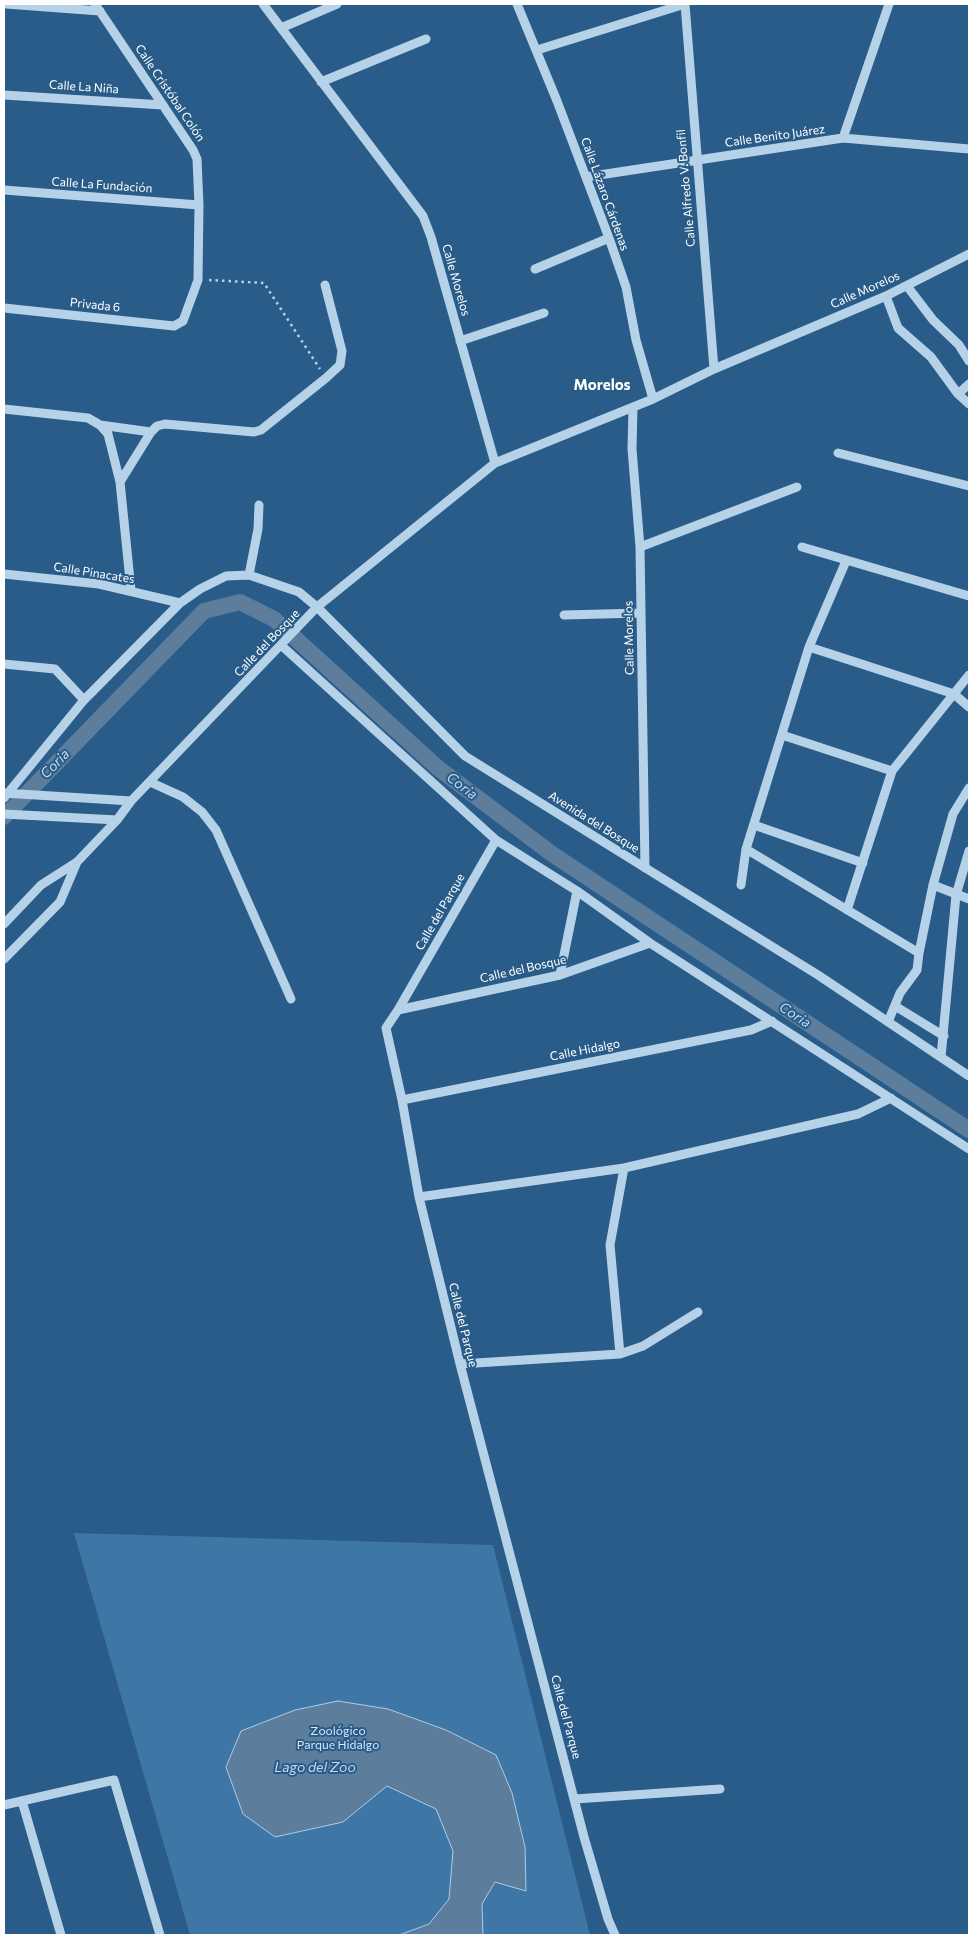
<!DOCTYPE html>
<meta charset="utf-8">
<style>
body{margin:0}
#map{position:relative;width:973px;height:1939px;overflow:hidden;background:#295c88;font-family:Commissioner,sans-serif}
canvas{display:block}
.frame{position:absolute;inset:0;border:5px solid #fff;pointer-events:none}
</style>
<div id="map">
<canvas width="973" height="1939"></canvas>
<div class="frame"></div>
</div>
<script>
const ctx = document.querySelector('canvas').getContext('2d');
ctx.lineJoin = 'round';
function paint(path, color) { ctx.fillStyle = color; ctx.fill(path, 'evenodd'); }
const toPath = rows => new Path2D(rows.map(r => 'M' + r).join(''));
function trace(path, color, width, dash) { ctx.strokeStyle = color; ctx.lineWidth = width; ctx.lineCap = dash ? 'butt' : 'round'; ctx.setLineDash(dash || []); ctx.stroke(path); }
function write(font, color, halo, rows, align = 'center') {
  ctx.font = font + ' Commissioner,sans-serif'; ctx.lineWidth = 4; ctx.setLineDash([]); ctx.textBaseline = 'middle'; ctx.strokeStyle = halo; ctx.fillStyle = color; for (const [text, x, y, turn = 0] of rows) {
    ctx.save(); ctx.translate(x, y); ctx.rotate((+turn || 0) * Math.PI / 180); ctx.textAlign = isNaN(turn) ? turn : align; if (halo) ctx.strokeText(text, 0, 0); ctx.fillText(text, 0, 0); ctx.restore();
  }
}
paint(toPath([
 [74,1533,493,1545,590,1935,190,1935]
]), '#3e76a5');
const water = toPath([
 [338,1701,388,1709,446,1730,496,1755,512,1793,525,1847,526,1891,495,1882,482,1904,483,1935,399,1935,429,1924,449,1899,453,1851,436,1809,387,1786,343,1822,275,1837,243,1814,226,1767,241,1731,295,1710,338,1701]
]);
paint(water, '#5c7e9c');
trace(water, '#abcde9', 1);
trace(toPath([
 [4,817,204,611,240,602,274,619,438,768,552,854,969,1130]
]), '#5c7e9c', 16);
trace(toPath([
 [209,280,264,283,320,369]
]), '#b6d2e8', 2.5, [2.5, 4]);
trace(toPath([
 [6,4,100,11],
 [263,4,423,216,431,237,495,463],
 [517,4,557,101,609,238,626,287,636,340,653,399],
 [685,4,714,369],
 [281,28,337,4],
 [537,50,685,4],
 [321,82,426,39],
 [4,95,163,105],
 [843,138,889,4],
 [586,177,843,138,969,149],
 [4,190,199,205],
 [535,269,609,238],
 [907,286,933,320,959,345,969,361],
 [886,296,898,328,931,357,958,394,969,404],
 [4,308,174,326,183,321,198,280,199,205,197,159,193,150,95,4],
 [460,341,544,313],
 [958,394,969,384],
 [633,407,632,449,640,547,645,868],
 [4,409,88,418,100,425,108,434,120,482,131,590],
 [100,425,151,432],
 [838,453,969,486],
 [120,482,151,432,157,426,165,424,254,432,261,430,326,378,340,365,342,351,325,285],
 [640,547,797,487],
 [802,547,969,596],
 [4,574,99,584,180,603],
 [249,575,258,529,259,505],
 [564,615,641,613],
 [282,646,496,840,577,891,650,943,969,1149],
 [809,647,954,694,969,707],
 [4,664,55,669,84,700],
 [782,735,892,771],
 [150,782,183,797,202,812,216,830,291,999],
 [4,793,131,801],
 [4,798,84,700,180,603,200,589,226,576,249,575,299,592,317,607,465,756,818,975,969,1076],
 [4,814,117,820],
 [754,825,863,863],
 [496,840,398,1010,386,1028,402,1100,419,1197,460,1364,584,1837,608,1919,615,1935],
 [746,849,919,953],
 [741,885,746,849,809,647,846,561],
 [933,885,969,899],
 [847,910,892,771,969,675],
 [4,924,41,885,77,862,117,820,131,801,317,607,495,463,653,399,714,369,886,296,969,254],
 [4,959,60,902,77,862],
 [560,975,577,891],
 [895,1006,944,1036],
 [398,1010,560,975,650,943],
 [888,1022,900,993,917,970,919,953,933,885,953,814,969,788],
 [941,1057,956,895,969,851],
 [402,1100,751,1030,772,1021],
 [419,1197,624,1168,858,1114,891,1098],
 [620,1354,610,1245,624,1168],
 [460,1364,620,1354,643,1346,698,1312],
 [575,1799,720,1789],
 [22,1801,61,1935],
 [4,1805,114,1780,160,1935]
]), '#b6d2e8', 9);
write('12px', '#fff', '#295c88', [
 ["Calle La Niña",84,87,4],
 ["Calle Cristóbal Colón",170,93,56],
 ["Calle Benito Juárez",775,136,-8],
 ["Calle La Fundación",102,185,4],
 ["Calle Alfredo V. Bonfil",686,188,-95],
 ["Calle Lázaro Cárdenas",605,194,70],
 ["Calle Morelos",456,280,74],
 ["Calle Morelos",865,290,-24],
 ["Privada 6",95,305,6],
 ["Calle Pinacates",94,573,9],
 ["Calle Morelos",629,638,-91],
 ["Calle del Bosque",267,643,-46],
 ["Avenida del Bosque",594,822,32],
 ["Calle del Parque",440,912,-60],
 ["Calle del Bosque",523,969,-13],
 ["Calle Hidalgo",585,1050,-11],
 ["Calle del Parque",463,1325,76],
 ["Calle del Parque",566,1717,75]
]);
write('12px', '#d9eaf7', '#295c88', [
 ["Zoológico",338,1731],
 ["Parque Hidalgo",338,1745]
]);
write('italic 14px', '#c2dbf0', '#295c88', [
 ["Coria",55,764,-46],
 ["Coria",462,786,37],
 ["Coria",795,1015,33],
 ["Lago del Zoo",315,1767]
]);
write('bold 15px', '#fff', '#295c88', [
 ["Morelos",602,385]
]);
</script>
